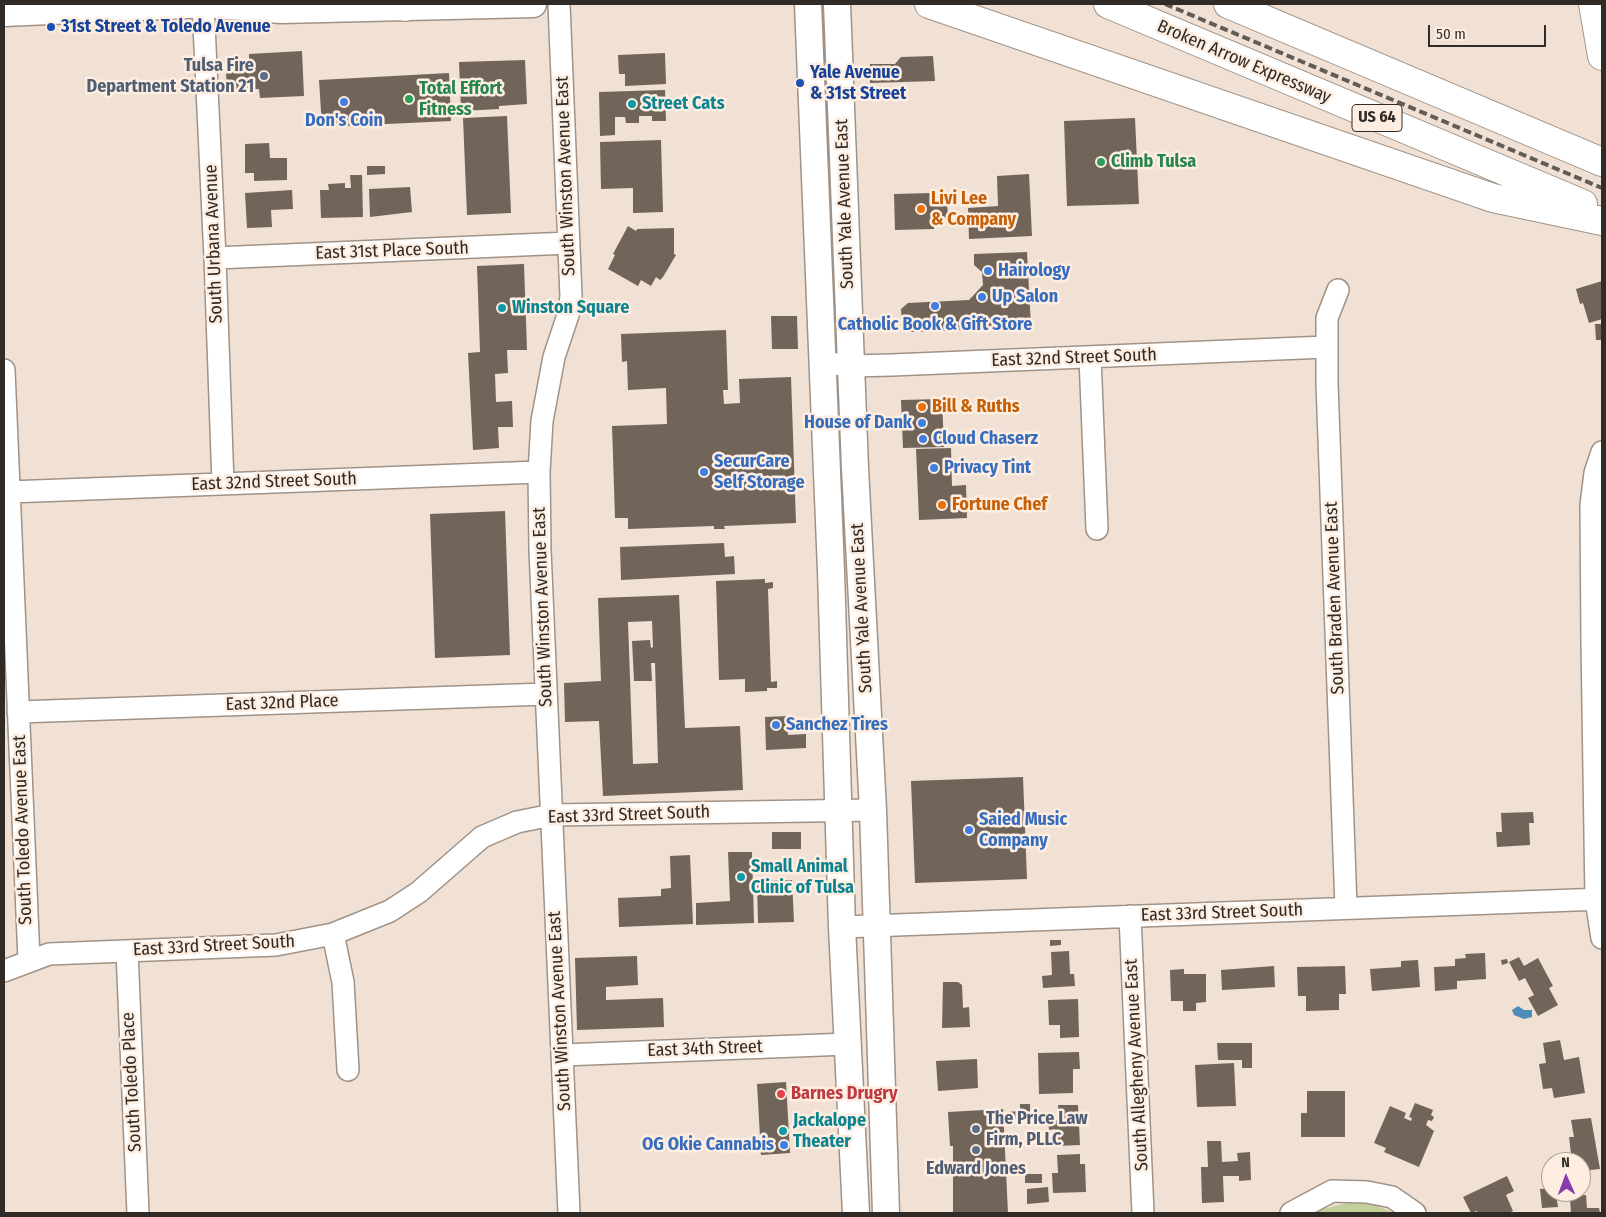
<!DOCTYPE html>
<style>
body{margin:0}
#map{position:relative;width:1606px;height:1217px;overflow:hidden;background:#f0e1d4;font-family:"Fira Sans Condensed",sans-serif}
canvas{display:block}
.frame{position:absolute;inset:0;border:5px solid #302b26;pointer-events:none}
.north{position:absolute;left:1541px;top:1152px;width:50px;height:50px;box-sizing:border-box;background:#feeee1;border:1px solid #aca096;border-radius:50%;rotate:358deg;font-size:14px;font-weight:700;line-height:20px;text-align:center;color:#302b26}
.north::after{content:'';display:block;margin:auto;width:18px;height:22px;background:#863cad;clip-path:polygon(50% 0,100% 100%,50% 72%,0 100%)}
.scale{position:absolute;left:1428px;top:25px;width:118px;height:22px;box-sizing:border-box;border:2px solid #302b26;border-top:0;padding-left:6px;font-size:15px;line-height:18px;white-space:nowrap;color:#302b26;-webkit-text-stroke:4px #feeee1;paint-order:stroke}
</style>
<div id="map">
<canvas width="1606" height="1217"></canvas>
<div class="frame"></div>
<div class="north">N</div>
<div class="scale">50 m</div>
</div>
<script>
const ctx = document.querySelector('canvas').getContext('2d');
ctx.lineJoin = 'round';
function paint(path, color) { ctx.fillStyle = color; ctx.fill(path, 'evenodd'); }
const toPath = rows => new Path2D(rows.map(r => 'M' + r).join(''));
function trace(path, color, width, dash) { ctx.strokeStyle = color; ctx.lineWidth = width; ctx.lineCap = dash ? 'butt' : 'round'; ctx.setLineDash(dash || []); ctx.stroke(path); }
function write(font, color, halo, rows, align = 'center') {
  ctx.font = font + ' "Fira Sans Condensed",sans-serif'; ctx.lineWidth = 5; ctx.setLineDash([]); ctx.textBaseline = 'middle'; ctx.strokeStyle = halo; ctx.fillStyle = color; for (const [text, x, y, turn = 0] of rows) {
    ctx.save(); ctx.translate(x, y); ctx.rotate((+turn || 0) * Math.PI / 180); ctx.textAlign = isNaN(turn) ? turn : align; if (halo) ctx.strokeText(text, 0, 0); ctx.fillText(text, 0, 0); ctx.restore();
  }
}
paint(toPath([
 [1350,1202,1372,1204,1394,1213,1308,1213]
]), '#c5cf9b');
paint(toPath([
 [1518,1006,1524,1010,1532,1010,1532,1017,1524,1019,1514,1015,1512,1010]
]), '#4c8eb6');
paint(toPath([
 [302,51,304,96,260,98,259,89,227,90,226,72,242,72,249,62,249,54],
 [665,53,666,84,625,86,625,74,619,74,618,55],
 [933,56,935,81,870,83,870,64,895,64,901,57],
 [525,60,527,104,499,106,499,109,461,111,459,62],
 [449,73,451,121,322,127,319,80],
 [665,90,666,121,652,121,652,116,639,116,639,123,626,123,625,117,615,117,615,135,600,136,599,92],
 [507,116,511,213,467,215,463,118],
 [1135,118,1139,204,1067,206,1064,121],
 [661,140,663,212,633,213,633,188,601,189,600,142],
 [269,143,270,158,287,158,287,180,254,181,254,173,245,173,245,144],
 [367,166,385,166,385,174,367,175],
 [1029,174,1032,236,969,239,968,208,998,206,997,176],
 [350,175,362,175,363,217,321,218,320,190,329,190,328,184,345,183,345,188,351,188],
 [410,187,412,212,370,217,369,189],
 [292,190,293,209,271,210,272,227,247,228,245,193],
 [932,193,932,200,947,199,948,219,934,220,934,229,895,230,894,194],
 [628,226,636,231,637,229,674,228,674,254,676,255,663,277,660,280,656,277,651,286,641,280,638,286,608,269,615,255,613,254],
 [1027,252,1031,327,909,332,902,325,901,309,908,303,969,300,983,285,982,272,974,265,974,254],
 [524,264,527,350,507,350,508,373,495,374,496,402,512,401,513,427,498,427,499,448,473,450,468,353,480,352,477,266],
 [1602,281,1602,319,1589,323,1583,303,1580,304,1576,289],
 [771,316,797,316,798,349,772,349],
 [1595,324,1602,324,1602,340,1596,340],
 [726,330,728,390,723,390,724,404,740,403,739,379,791,377,796,523,724,526,725,529,714,529,714,526,628,529,628,518,615,518,612,426,667,424,666,388,628,390,627,361,622,362,621,334],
 [942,399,944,447,903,448,901,400],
 [951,448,952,486,966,485,967,518,919,520,916,449],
 [505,511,510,655,435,658,430,514],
 [724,543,725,557,734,556,735,574,621,580,620,547],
 [765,579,765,583,773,582,773,588,768,589,771,682,777,681,777,688,767,688,767,691,745,692,745,679,719,680,716,581],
 [679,595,685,728,740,726,743,790,603,796,599,721,565,722,564,683,601,681,598,598],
 [652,621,653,647,651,648,650,640,632,641,634,681,652,681,651,663,655,663,658,763,633,764,628,622],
 [787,716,788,735,806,734,806,748,766,750,765,717],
 [1023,777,1027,879,915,883,911,781],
 [1533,812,1534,823,1529,823,1530,845,1497,847,1496,832,1502,832,1501,813],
 [772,832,801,832,801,849,772,849],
 [728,852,752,852,754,923,696,925,696,903,730,901],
 [690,855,693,924,619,927,618,898,661,896,661,889,671,888,670,856],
 [792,880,794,922,758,923,757,881],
 [1050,940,1061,940,1061,945,1050,946],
 [1069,951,1070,974,1074,974,1075,986,1043,988,1042,976,1052,975,1051,952],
 [1485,953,1486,979,1457,981,1457,989,1435,991,1434,967,1455,966,1455,959,1466,958,1465,954],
 [637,956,638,985,606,987,606,1000,663,998,664,1027,577,1030,575,958],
 [1519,957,1524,966,1538,958,1553,986,1549,988,1558,1005,1538,1016,1528,998,1534,995,1525,978,1519,981,1509,962],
 [1507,959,1508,963,1502,965,1501,960],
 [1418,960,1420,987,1372,991,1370,969,1401,967,1401,961],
 [1274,966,1275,987,1222,990,1221,970],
 [1345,966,1346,994,1339,994,1339,1010,1306,1011,1306,996,1298,996,1297,967],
 [1184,969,1184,974,1206,974,1206,1002,1196,1003,1196,1011,1183,1011,1183,1001,1171,1001,1170,970],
 [943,982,958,982,962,985,963,1008,969,1007,970,1027,942,1028],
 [1078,999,1079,1037,1060,1038,1060,1025,1049,1025,1048,1000],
 [1560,1040,1564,1060,1579,1057,1585,1093,1554,1098,1552,1088,1543,1089,1539,1064,1546,1063,1543,1043],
 [1217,1043,1252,1043,1252,1068,1242,1068,1242,1060,1218,1060],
 [1079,1052,1080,1069,1073,1069,1073,1093,1039,1094,1038,1053],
 [977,1059,978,1088,938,1091,936,1061],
 [1234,1063,1236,1106,1197,1107,1195,1065],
 [786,1082,790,1153,761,1155,757,1084],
 [1307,1091,1345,1091,1345,1137,1301,1137,1301,1113,1307,1113],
 [1415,1103,1433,1110,1431,1115,1434,1117,1432,1121,1428,1120,1426,1125,1434,1131,1419,1167,1384,1152,1386,1148,1374,1143,1390,1106,1406,1113,1404,1118,1411,1121,1412,1118,1409,1117],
 [1020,1104,1030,1104,1030,1112,1020,1112],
 [1058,1105,1078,1105,1080,1145,1056,1146,1055,1129,1049,1130,1048,1121,1059,1120],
 [1003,1109,1008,1213,953,1213,953,1146,950,1146,948,1112],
 [1019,1111,1019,1119,1008,1119,1008,1112],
 [1591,1118,1600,1169,1581,1171,1581,1162,1572,1162,1569,1137,1574,1137,1571,1120],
 [1207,1141,1221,1141,1222,1162,1238,1161,1237,1153,1250,1152,1251,1180,1239,1181,1239,1176,1223,1176,1224,1202,1202,1203,1201,1167,1208,1167],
 [1080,1154,1080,1164,1085,1164,1086,1192,1053,1193,1052,1173,1058,1173,1057,1155],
 [1025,1174,1042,1174,1042,1183,1025,1183],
 [1507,1176,1514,1191,1506,1195,1513,1211,1508,1213,1478,1213,1477,1211,1471,1213,1463,1197],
 [1048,1187,1049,1202,1027,1204,1027,1189],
 [1551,1188,1551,1192,1575,1192,1576,1196,1586,1195,1587,1208,1599,1208,1600,1213,1571,1213,1570,1199,1557,1200,1558,1207,1542,1208,1540,1189]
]), '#716459');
const minor = toPath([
 [203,4,215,258,223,484],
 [559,4,571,296,569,312,554,357,542,421,539,472,540,550,569,1213],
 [215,258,569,243],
 [1338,290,1327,318,1327,383,1346,907],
 [1090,357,1097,529],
 [821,362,851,366,892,365,1326,347],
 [4,370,29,960],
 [9,492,539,472],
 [1602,625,1592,641,1596,900,1602,938],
 [1592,641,1591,505,1595,473,1602,452],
 [18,712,546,694],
 [1130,916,1143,1213],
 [842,927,1602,899],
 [333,934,343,982,348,1070],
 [127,951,138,1213],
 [4,971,49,954,276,945,333,934,390,911,419,892,482,837,517,822,552,815,873,810],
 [562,1055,848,1044],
 [1291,1213,1332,1191,1367,1192,1392,1197,1415,1213]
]);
const major = toPath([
 [203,4,281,10,533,4],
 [808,4,831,571,842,927,856,1213],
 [837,4,855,468,873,810,886,1213],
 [4,13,209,4]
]);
const highway = toPath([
 [401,4,405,7],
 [929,4,1493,198,1602,221],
 [1108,4,1583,204],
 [1228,4,1602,162],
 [1593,4,1602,56]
]);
trace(minor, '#a09286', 24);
trace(major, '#a09286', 29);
trace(highway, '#a09286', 30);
trace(minor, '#fff', 21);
trace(major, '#fff', 26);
trace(highway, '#fff', 28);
trace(toPath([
 [1165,4,1602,188]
]), '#635c54', 4, [8, 4]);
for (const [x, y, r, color] of [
 [51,27,5,"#1a4fb4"],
 [264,76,5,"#5c6f8a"],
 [800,83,5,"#1a4fb4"],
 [409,99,5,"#2e9e5b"],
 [344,102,5,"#3f7fe0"],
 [632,104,5,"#0f9aa8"],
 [1101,162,5,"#2e9e5b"],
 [921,209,5,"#e8710a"],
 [988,271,5,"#3f7fe0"],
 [982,297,5,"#3f7fe0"],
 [935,306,5,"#3f7fe0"],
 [502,308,5,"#0f9aa8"],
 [922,407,5,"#e8710a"],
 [922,423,5,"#3f7fe0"],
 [923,439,5,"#3f7fe0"],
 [934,468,5,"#3f7fe0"],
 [704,472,5,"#3f7fe0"],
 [942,505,5,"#e8710a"],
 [776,725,5,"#3f7fe0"],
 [969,830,5,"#3f7fe0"],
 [741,877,5,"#0f9aa8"],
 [781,1094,5,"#e0444e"],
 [976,1129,5,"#5c6f8a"],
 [783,1131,5,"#0f9aa8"],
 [784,1145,5,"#3f7fe0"],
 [976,1150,5,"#5c6f8a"]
]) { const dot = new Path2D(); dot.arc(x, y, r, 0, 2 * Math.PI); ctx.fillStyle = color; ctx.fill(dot); trace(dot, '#feeee1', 2); }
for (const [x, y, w] of [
 [1377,118,50]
]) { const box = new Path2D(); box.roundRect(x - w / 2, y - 13.5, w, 27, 4); ctx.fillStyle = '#feeee1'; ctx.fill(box); trace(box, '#302b26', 1); }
write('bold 16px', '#302b26', null, [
 ["US 64",1377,118]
]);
write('bold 18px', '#164399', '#feeee1', [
 ["31st Street & Toledo Avenue",61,27],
 ["Yale Avenue",810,73],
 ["& 31st Street",810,94]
], 'left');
write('18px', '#302b26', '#feeee1', [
 ["Broken Arrow Expressway",1244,62,23],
 ["South Winston Avenue East",566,176,-92],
 ["South Yale Avenue East",845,204,-92],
 ["South Urbana Avenue",214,244,-92],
 ["East 31st Place South",392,251,-2],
 ["East 32nd Street South",1074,358,-2],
 ["East 32nd Street South",274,482,-2],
 ["South Braden Avenue East",1335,598,-92],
 ["South Winston Avenue East",543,607,-92],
 ["South Yale Avenue East",862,608,-93],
 ["East 32nd Place",282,703,-2],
 ["East 33rd Street South",629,815,-2],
 ["South Toledo Avenue East",23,830,-92],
 ["East 33rd Street South",1222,913,-2],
 ["East 33rd Street South",214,946,-3],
 ["South Winston Avenue East",560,1011,-93],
 ["East 34th Street",705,1049,-2],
 ["South Allegheny Avenue East",1137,1065,-93],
 ["South Toledo Place",132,1082,-93]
]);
write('bold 18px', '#4e5e75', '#feeee1', [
 ["Tulsa Fire",254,66],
 ["Department Station 21",254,87],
 ["The Price Law",986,1119,"left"],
 ["Firm, PLLC",986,1140,"left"],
 ["Edward Jones",976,1169,"center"]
], 'right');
write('bold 18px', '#27864d', '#feeee1', [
 ["Total Effort",419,89],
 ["Fitness",419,110],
 ["Climb Tulsa",1111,162]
], 'left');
write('bold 18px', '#0d838f', '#feeee1', [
 ["Street Cats",642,104],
 ["Winston Square",512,308],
 ["Small Animal",751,867],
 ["Clinic of Tulsa",751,888],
 ["Jackalope",793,1121],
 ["Theater",793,1142]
], 'left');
write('bold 18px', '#366cbe', '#feeee1', [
 ["Don's Coin",344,121,"center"],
 ["Hairology",998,271],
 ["Up Salon",992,297],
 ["Catholic Book & Gift Store",935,325,"center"],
 ["House of Dank",912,423,"right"],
 ["Cloud Chaserz",933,439],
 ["SecurCare",714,462],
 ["Self Storage",714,483],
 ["Privacy Tint",944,468],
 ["Sanchez Tires",786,725],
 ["Saied Music",979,820],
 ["Company",979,841],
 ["OG Okie Cannabis",774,1145,"right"]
], 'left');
write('bold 18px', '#c56008', '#feeee1', [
 ["Livi Lee",931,199],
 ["& Company",931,220],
 ["Bill & Ruths",932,407],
 ["Fortune Chef",952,505]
], 'left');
write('bold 18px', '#be3a42', '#feeee1', [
 ["Barnes Drugry",791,1094]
], 'left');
</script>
